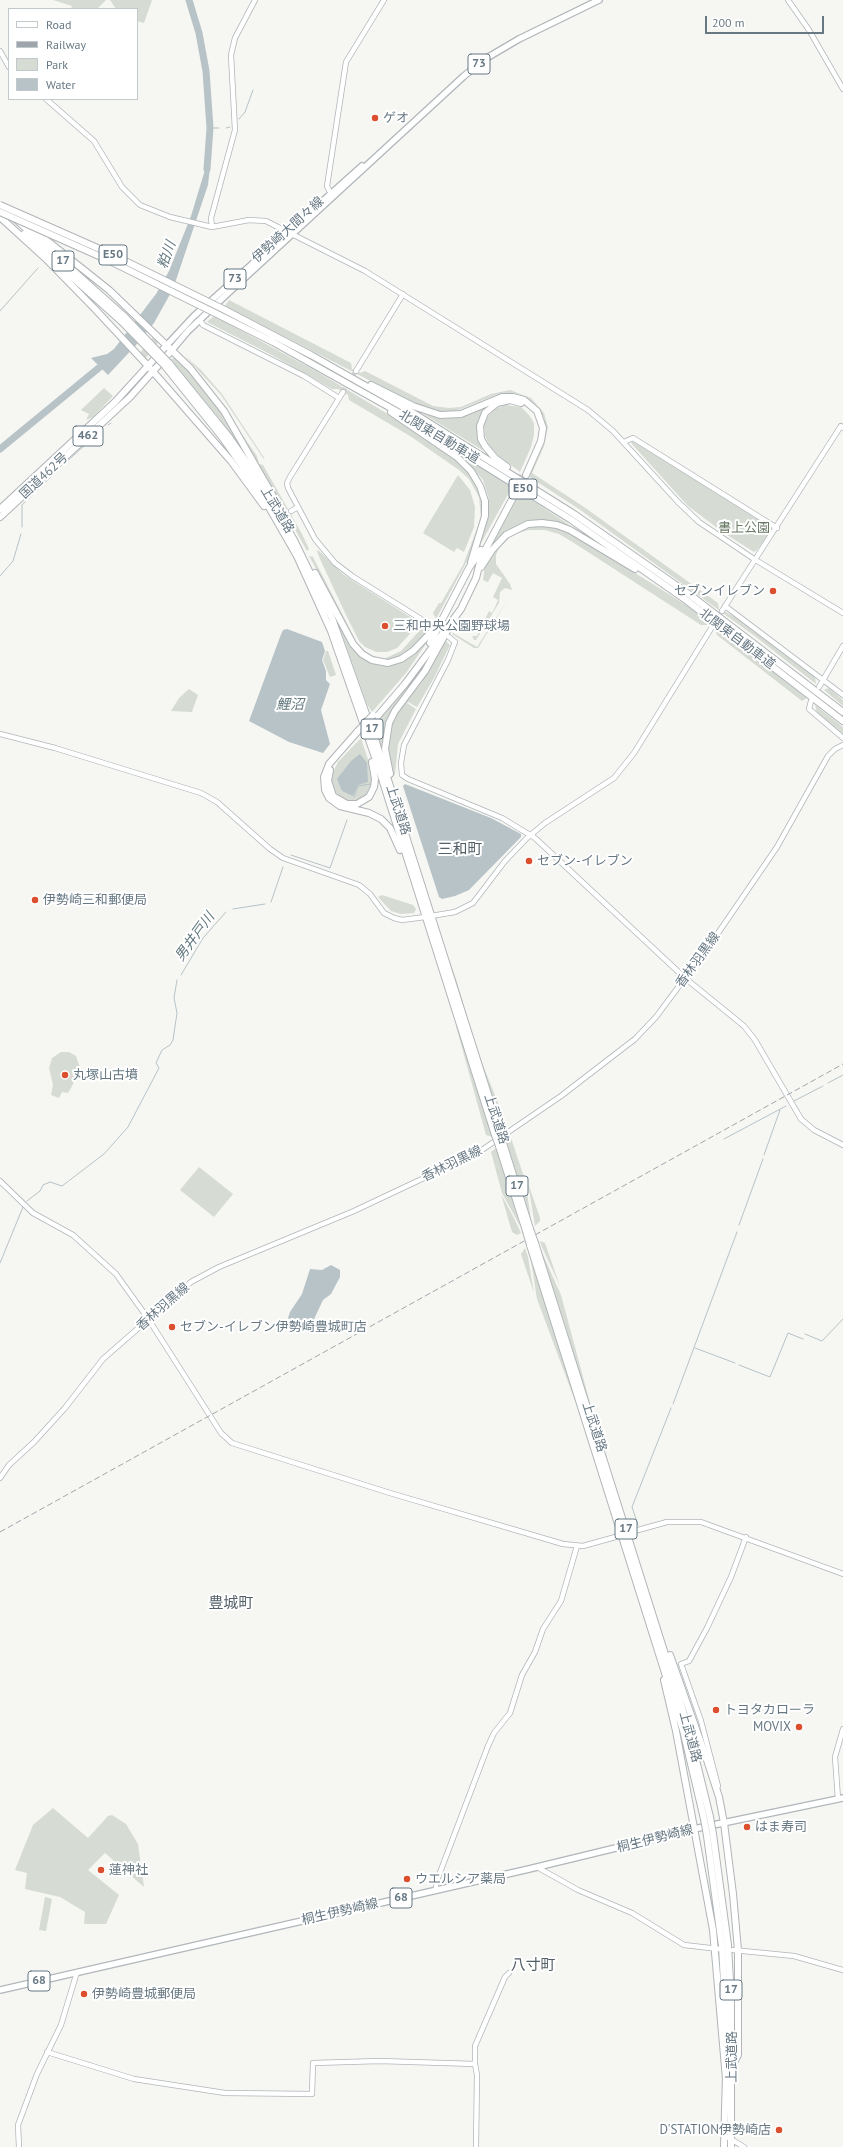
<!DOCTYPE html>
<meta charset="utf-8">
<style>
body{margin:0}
#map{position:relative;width:843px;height:2147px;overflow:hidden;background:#f6f6f3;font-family:"PT Sans",sans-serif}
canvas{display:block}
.legend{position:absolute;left:8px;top:8px;width:130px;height:92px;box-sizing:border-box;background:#fff;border:1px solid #c2c9cd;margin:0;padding:5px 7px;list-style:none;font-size:12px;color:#677883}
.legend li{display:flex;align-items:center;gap:8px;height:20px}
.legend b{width:20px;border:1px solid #c2c9cd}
.scale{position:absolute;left:705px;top:16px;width:119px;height:18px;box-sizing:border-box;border:2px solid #677883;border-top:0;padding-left:5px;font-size:12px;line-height:14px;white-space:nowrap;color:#677883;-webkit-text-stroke:3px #fff;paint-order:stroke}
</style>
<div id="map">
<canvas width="843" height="2147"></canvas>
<ul class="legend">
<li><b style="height:5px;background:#fff"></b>Road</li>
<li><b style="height:5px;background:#9fa6ab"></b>Railway</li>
<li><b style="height:11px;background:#d6dbd3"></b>Park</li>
<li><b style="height:11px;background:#b7c3c7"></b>Water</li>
</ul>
<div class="scale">200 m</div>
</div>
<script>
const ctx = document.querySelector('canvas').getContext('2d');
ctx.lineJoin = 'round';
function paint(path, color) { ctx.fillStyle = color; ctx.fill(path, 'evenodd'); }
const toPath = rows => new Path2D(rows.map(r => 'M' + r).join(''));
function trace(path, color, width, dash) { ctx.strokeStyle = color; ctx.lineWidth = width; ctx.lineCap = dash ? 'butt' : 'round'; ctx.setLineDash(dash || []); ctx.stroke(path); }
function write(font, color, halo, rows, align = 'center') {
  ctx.font = font + ' "PT Sans","Noto Sans JP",sans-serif'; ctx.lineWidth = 4; ctx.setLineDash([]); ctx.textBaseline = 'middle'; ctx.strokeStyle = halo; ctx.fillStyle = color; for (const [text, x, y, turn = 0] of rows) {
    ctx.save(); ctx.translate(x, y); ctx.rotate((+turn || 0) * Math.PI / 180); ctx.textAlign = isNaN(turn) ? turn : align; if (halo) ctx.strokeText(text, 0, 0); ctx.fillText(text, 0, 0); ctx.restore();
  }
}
paint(toPath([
 [53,0,106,0,97,9,71,9,72,6],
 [110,0,152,0,144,23,137,21,137,9,116,9],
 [229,300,351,363,352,369,360,373,365,371,433,406,449,408,461,407,491,394,510,390,531,398,544,413,548,427,544,446,532,473,584,507,718,603,719,609,740,619,815,677,816,684,756,637,579,509,528,476,541,450,546,433,544,418,537,406,529,399,521,395,507,393,495,395,456,411,444,412,429,409,400,396,225,306],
 [214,316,316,371,401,422,441,449,465,468,472,477,480,493,483,512,482,520,467,561,436,619,433,613,439,603,441,603,463,565,481,519,479,497,469,479,459,470,410,436,349,400,348,395,338,389,332,389,270,354,207,322],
 [155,335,160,340,145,359,139,354],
 [185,356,201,370,222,394,265,459,263,458,221,395],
 [176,357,184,364,225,416,255,469,219,418,170,360],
 [104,388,113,396,93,417,86,420,89,414,81,410],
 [221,404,257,456,259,464,263,465,302,534,309,549,307,551,263,472],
 [488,405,481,413,477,423,477,436,484,451,422,413,440,418,456,418],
 [505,405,521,407,529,415,534,423,534,435,531,447,520,472,498,455,490,447,485,436,484,425,489,415,497,408],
 [633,441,771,527,772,530,757,550,754,552,724,533,688,506,631,443],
 [462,456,512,487,480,545,488,519,489,499,483,480],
 [458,475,470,490,475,507,474,527,464,552,457,548,454,552,423,533],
 [520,492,571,526,547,520,523,523,502,535,489,549],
 [536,526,556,528,572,534,656,586,689,607,807,698,802,701,717,635,715,629,709,625,701,625,574,543,559,534,545,530,528,530,518,533,509,538,499,548,496,555,496,564,510,584,512,590,505,588,500,592,499,603,476,640,474,640,472,636,477,636,489,611,492,613,495,607,498,600,493,597,502,578,493,573,488,582,483,580,485,565,493,553,507,539,521,530],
 [318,550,344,575,418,622,418,625,397,648,387,652,376,652,365,647,359,641,345,613,320,559,317,551],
 [309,556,313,557,357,643,368,654,382,659,367,655,357,645],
 [508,599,478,648,474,648,452,634,453,633,477,647],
 [334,612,357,654,367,661,376,664,386,666,400,663,414,653,430,638,406,673,372,712,367,704],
 [427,628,429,630,423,638,403,655,385,660,386,658,401,651,421,629],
 [445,640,450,645,434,678,417,707,408,702,407,703,416,709,398,744,395,775,393,775,388,744,393,721,402,706,422,682],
 [326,651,328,651,336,675,330,677,323,660],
 [434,652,388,720,385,731,383,755,374,725,378,725,376,722,403,691,429,656],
 [829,688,843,700,843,706,824,690],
 [189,689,198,695,192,712,171,711,179,698],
 [815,705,843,727,843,734,817,713],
 [361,738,371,769,372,782,365,796,358,800,346,801,333,790,331,776,338,762],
 [382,895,413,905,416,909,414,913,401,914,391,911,378,897],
 [437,925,457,982,474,1041,457,989],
 [456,1026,457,1026,493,1137,486,1135],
 [476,1048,507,1125,502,1130,489,1085],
 [61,1052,69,1052,76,1056,81,1070,68,1093,62,1092,59,1098,51,1095,53,1085,49,1068,52,1058],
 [509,1137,511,1138,525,1180,531,1219,506,1141,512,1141,505,1139],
 [496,1148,510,1192,520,1226,502,1193,491,1152],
 [199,1167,233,1194,214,1217,180,1190],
 [528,1183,540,1218,540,1221,535,1226],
 [501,1194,514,1218,521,1233,517,1235,512,1232],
 [540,1241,545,1243,560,1286,541,1245],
 [525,1248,528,1257,534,1293,521,1254],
 [540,1248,561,1295,594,1418,561,1312],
 [530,1255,581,1417,537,1299],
 [53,1808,88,1838,108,1816,112,1815,126,1824,138,1844,144,1887,105,1853,88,1870,119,1895,106,1924,84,1924,85,1912,60,1897,25,1889,27,1873,15,1870,33,1825],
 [45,1897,52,1899,46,1931,39,1930]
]), '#d6dbd3');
paint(toPath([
 [208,160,210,167,208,185,173,289,154,323,137,344,108,375,91,358,107,354,114,349,156,294,169,271,191,216],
 [287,629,322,642,325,651,322,660,326,671,326,680,330,684,321,710,330,744,323,753,289,742,249,721,280,637,283,630],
 [360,754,367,763,368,782,358,785,353,796,342,791,337,779,351,761],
 [405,784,491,818,521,834,521,837,469,890,455,896,442,899,439,897,403,786],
 [331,1265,340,1270,340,1277,331,1294,323,1300,308,1332,288,1318,290,1312,302,1294,310,1269,322,1270]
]), '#b7c3c7');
trace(toPath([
 [239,119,245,112,253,90],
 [210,128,219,128],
 [226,128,230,127],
 [0,311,38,268],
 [108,425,111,423],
 [65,463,102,430],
 [22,527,22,505,58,470],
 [0,576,13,561,21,534],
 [354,797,358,786,371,784],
 [291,855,330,868,347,820],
 [271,902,283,867],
 [233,909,265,904],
 [181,975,203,938,226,912],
 [828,1083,843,1075],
 [794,1101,823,1086],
 [724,1139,786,1106],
 [764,1155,780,1110],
 [27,1201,40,1191,43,1185,50,1182,62,1186,104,1154,128,1127,159,1068,156,1063,162,1050,170,1045,173,1040,177,1013,174,998,177,980],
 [739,1225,763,1159],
 [0,1263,23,1207],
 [805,1334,822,1341,843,1319],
 [695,1348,735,1363],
 [739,1365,770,1377,788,1333,803,1339],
 [673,1404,737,1232],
 [638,1525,632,1507,671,1408]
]), '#b7c3c7', 1);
trace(toPath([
 [189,0,199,33,206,71,210,128,207,169],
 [0,449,106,362]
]), '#b7c3c7', 7);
trace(toPath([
 [343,392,356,371]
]), '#d2d6d7', 4.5, [4.5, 2]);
trace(toPath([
 [514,488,523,473]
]), '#d2d6d7', 6, [6, 3]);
const secondary = toPath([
 [788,0,809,30,843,89],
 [0,51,9,67],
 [46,99,94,141,122,187,140,205,170,217,212,227,249,220,266,221,365,271,588,410,613,431,678,502,699,522,754,559,843,613],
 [330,192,327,186,346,62,384,0],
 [212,227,211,218,235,130,231,55,235,38,255,0],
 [200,320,203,325,304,376,339,398],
 [356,371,403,294],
 [343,392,290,477,287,483,288,488,315,539,335,563,352,576,432,626],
 [624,442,633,438,777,528],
 [291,511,298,507],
 [725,606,843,695],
 [722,611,839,429,841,426,843,428],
 [449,637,455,642,448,660,404,745,401,763,402,775,408,779,502,818,535,838,685,978,744,1026,755,1040,801,1119,814,1130,843,1145],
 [819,687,843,646],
 [811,701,809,709,843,738],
 [0,734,55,748,201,793,217,802,270,849,283,858,359,885,370,894,384,913,394,918,402,920,425,917,455,912,473,903,505,861,527,838,545,823,614,778,634,753,712,627],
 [0,1181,33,1213,73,1235,116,1274,149,1320,221,1433,232,1443,390,1493,563,1544,583,1546,619,1536],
 [0,1478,9,1465,34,1442,65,1408,103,1359,191,1282,219,1267,354,1211,479,1152,561,1096,635,1039,656,1017,714,939,777,847,828,756,835,749,843,745],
 [631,1532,667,1522,701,1522,843,1574],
 [718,1786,701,1721,681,1664,689,1661,707,1628,731,1577,746,1537],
 [838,1799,835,1757,843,1729],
 [537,1867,578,1890,632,1913,684,1945,719,1949],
 [436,1890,436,1883,488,1746,494,1733,510,1713,522,1675,535,1652,543,1629,561,1601,577,1546],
 [733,1950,794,1956,843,1970],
 [47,2052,134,2079,225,2093,312,2094,313,2063,380,2061,475,2064],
 [724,2135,744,2147],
 [19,2147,18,2125,37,2074,61,2025,77,1972],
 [476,2147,477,2075,475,2064,475,2046,505,1977,509,1973]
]);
const primary = toPath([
 [167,345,194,316,362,166],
 [172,350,188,331,227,294,464,76,485,59,519,39,599,0],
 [0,1990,529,1869,694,1829,843,1798]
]);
const highway = toPath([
 [1,206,125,317],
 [0,217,45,258,94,308,149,367,231,461,264,506],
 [30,227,109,290,190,368,224,411,274,498],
 [24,234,121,321],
 [225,310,311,355,410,411,574,514,690,595,843,712],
 [219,315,273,342,405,416,570,519,686,600,843,721],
 [169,363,229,437,259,480,294,540,332,618,375,739,500,1132],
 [165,366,222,437,259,490,297,556,331,631,377,763,495,1135],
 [371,385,413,406,440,415,461,414,502,397,513,397,524,400,537,411,543,428,541,441,526,475],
 [391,412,457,457,471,471,480,486,485,501,485,516,471,562],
 [507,467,495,458,485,446,481,439,480,426,485,413,497,403,510,400,521,403],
 [0,509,115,402,167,345],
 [0,517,130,397,172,350],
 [481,567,492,550,506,535,528,524,542,523,557,525,570,530,635,569],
 [315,573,353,644,362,654,372,660,388,663,401,659,413,651,439,624],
 [430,643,469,568,481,550],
 [375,719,405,684,461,609,476,578,481,558,517,490],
 [358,731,329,764,324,777,325,790,329,798,340,806,369,813,381,819,390,828,400,850],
 [330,770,328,781,333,796,347,804,357,804,369,797,374,787,375,779,372,762],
 [390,774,385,749,389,723,395,711,425,671,447,631],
 [503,1143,530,1229],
 [499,1146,526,1231],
 [535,1243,688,1727,710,1817],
 [530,1245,683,1730,704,1819],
 [670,1655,707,1760,719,1797,724,1823,733,1894,738,1950,738,2055,733,2064],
 [664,1680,676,1731,713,1930,726,2079],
 [713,1834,728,1945,731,2000,731,2147],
 [707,1836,722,1946,727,2039],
 [724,2147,726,2075]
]);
trace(secondary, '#b0b6ba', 6);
trace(primary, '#b1b6ba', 8);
trace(highway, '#b1b5b8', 8);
trace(secondary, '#fff', 4.5);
trace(primary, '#fff', 5.5);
trace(highway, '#fff', 6);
trace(toPath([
 [0,1532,843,1064]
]), '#9fa6ab', 1, [6, 3]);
const highwayBridge = toPath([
 [0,205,111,254,225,310],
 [0,212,108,260,219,315],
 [125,317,169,363],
 [121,321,165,366],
 [358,731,373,715],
 [500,1132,503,1143],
 [495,1135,499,1146],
 [530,1229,535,1243],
 [526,1231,530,1245],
 [710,1817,713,1834],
 [704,1819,707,1836]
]);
trace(highwayBridge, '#b1b5b8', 8, []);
trace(highwayBridge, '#fff', 6);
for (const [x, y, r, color] of [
 [375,118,4,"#db4f2f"],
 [773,591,4,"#db4f2f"],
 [385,626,4,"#db4f2f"],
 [529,861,4,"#db4f2f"],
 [35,900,4,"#db4f2f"],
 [65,1075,4,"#db4f2f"],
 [172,1327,4,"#db4f2f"],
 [716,1710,4,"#db4f2f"],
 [799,1727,4,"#db4f2f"],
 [747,1827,4,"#db4f2f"],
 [101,1870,4,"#db4f2f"],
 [407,1879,4,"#db4f2f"],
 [84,1994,4,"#db4f2f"],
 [779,2130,4,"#db4f2f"]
]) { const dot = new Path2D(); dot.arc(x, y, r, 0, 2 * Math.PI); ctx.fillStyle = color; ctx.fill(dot); trace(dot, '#fff', 1.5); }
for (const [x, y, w] of [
 [479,64,22],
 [113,255,28],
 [63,261,22],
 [235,279,22],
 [88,436,30],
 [523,489,28],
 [372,729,22],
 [517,1186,22],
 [626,1529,22],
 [401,1898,22],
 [39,1981,22],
 [731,1990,22]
]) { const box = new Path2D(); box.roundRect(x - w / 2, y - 10, w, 20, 3); ctx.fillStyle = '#fff'; ctx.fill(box); trace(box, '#677883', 1); }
write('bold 12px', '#677883', null, [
 ["73",479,64],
 ["E50",113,255],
 ["17",63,261],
 ["73",235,279],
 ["462",88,436],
 ["E50",523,489],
 ["17",372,729],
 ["17",517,1186],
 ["17",626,1529],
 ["68",401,1898],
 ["68",39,1981],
 ["17",731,1990]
]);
write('13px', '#677883', '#fff', [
 ["ゲオ",383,118],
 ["セブンイレブン",765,591,"right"],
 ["三和中央公園野球場",393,626],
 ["セブン-イレブン",537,861],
 ["伊勢崎三和郵便局",43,900],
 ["丸塚山古墳",73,1075],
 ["セブン-イレブン伊勢崎豊城町店",180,1327],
 ["トヨタカローラ",724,1710],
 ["MOVIX",791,1727,"right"],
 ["はま寿司",755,1827],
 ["蓮神社",109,1870],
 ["ウエルシア薬局",415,1879],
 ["伊勢崎豊城郵便局",92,1994],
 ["D'STATION伊勢崎店",771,2130,"right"]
], 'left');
write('13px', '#677883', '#fff', [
 ["伊勢崎大間々線",288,230,-42],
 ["北関東自動車道",439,437,31],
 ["国道462号",44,476,-43],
 ["上武道路",277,510,59],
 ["北関東自動車道",737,639,37],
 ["上武道路",398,810,72],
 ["香林羽黒線",698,960,-54],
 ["上武道路",496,1119,72],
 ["香林羽黒線",452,1164,-26],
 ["香林羽黒線",163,1307,-41],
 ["上武道路",594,1427,72],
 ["上武道路",690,1737,75],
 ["桐生伊勢崎線",655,1839,-14],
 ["桐生伊勢崎線",340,1912,-13],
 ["上武道路",732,2057,-90]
]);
write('13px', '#6a7a65', '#fff', [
 ["書上公園",744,528]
]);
write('italic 14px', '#63797f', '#fff', [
 ["粕川",167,255,-70],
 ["鯉沼",290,705],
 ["男井戸川",195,937,-54]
]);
write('15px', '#546068', '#fff', [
 ["三和町",460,850],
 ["豊城町",231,1604],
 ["八寸町",533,1966]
]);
</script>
